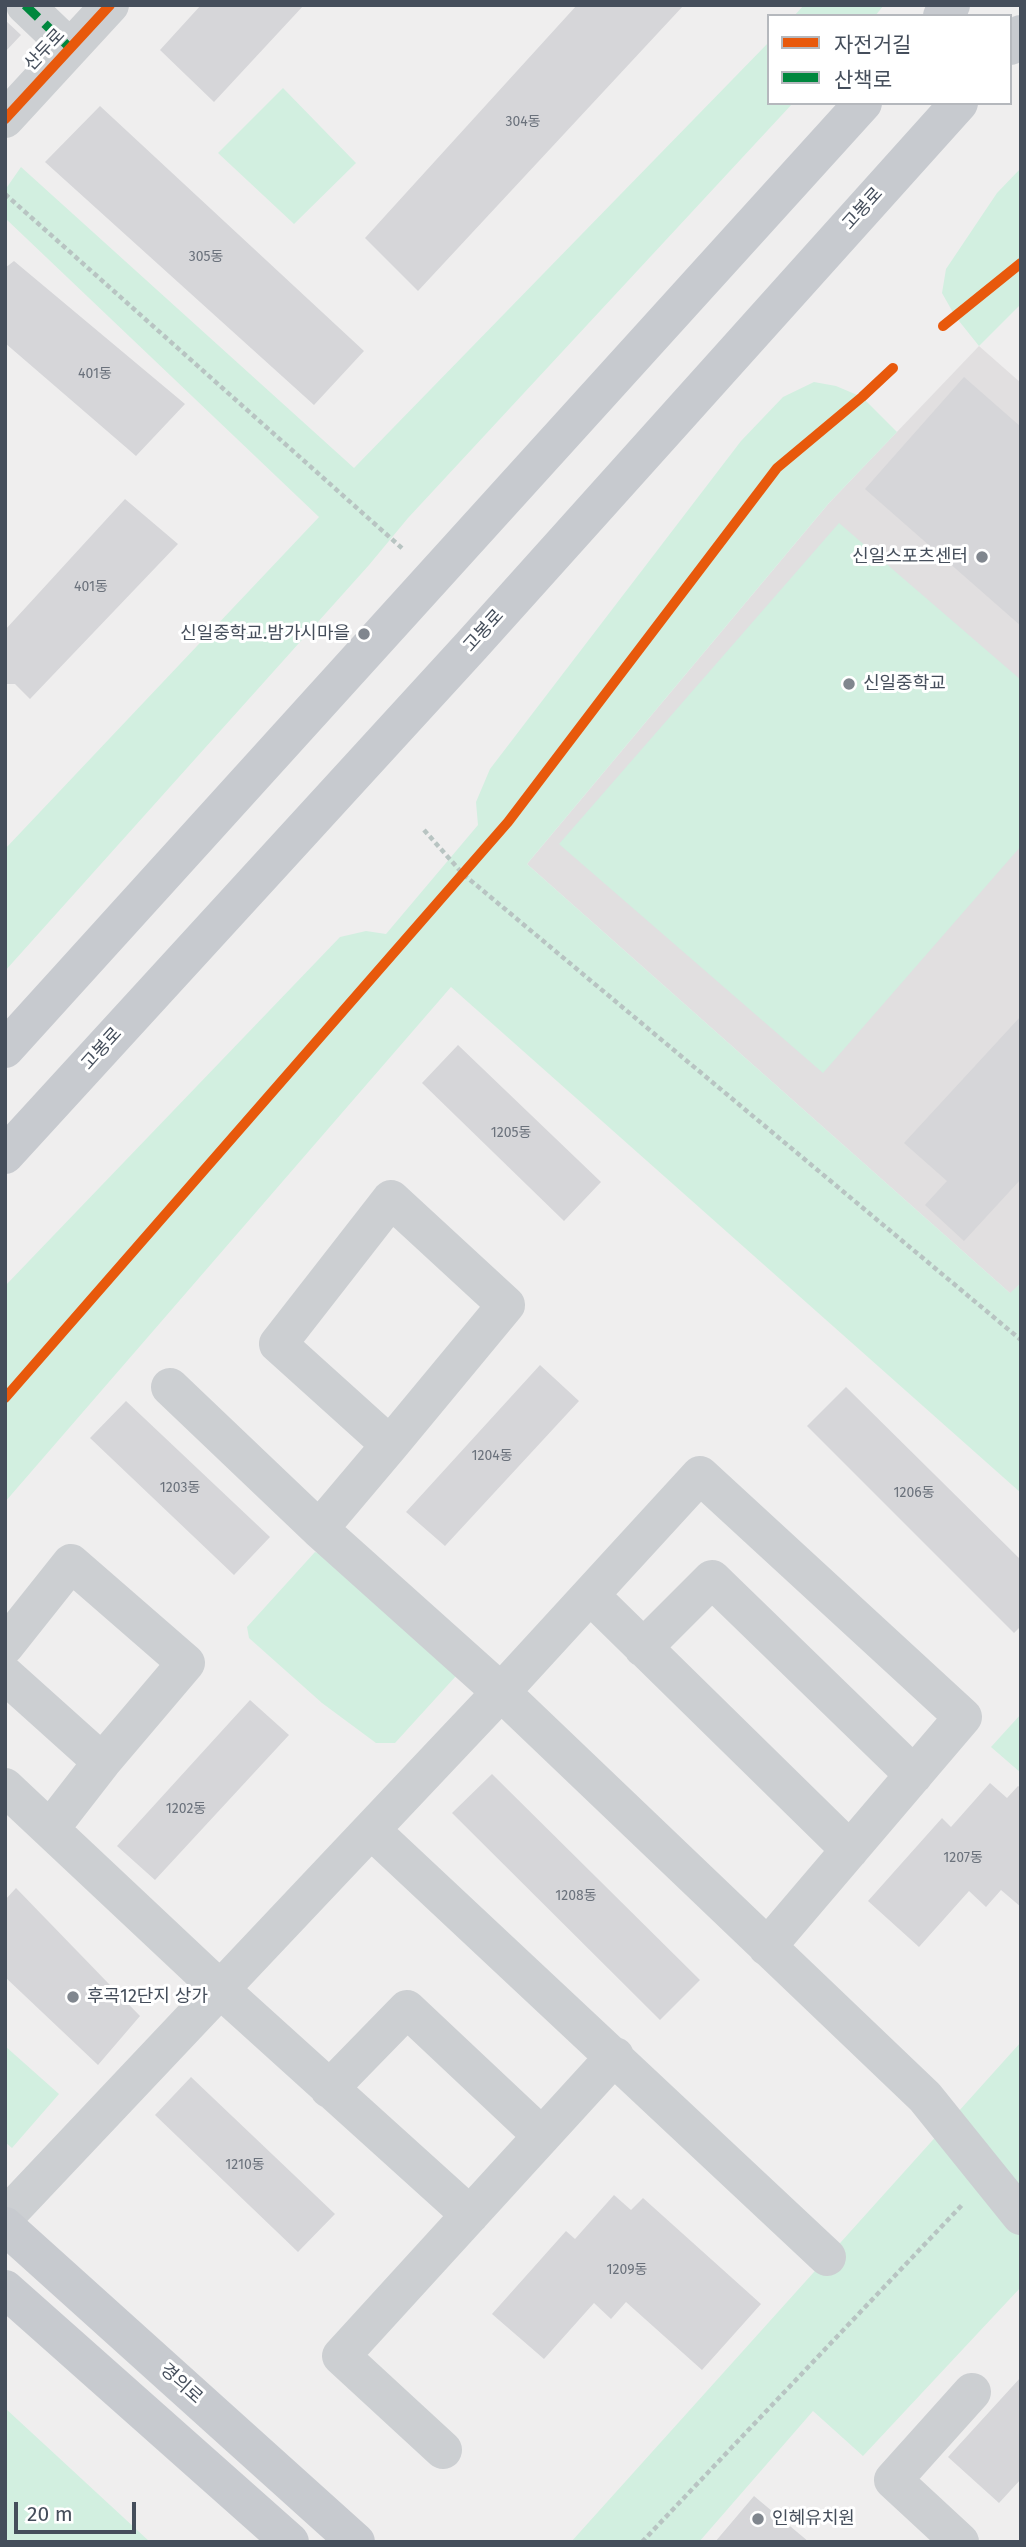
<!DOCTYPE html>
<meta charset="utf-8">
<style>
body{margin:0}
#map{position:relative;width:1026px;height:2547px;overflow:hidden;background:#efeeee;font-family:"Fira Sans","Noto Sans KR",sans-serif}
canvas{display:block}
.frame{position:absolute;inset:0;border:7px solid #454e5b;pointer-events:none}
.legend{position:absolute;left:767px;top:14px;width:245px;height:91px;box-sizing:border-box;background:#fff;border:2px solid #b5b8bd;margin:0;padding:9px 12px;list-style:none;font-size:21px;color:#454e5b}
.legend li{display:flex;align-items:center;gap:14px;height:35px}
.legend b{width:35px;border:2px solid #b5b8bd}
.scale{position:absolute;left:14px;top:2502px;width:122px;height:32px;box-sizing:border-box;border:4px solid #454e5b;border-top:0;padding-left:9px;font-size:21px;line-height:24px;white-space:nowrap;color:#454e5b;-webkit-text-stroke:5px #fff;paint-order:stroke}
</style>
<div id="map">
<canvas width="1026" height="2547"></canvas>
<div class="frame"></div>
<ul class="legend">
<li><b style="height:9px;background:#e8590c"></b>자전거길</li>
<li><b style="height:9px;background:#00873e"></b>산책로</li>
</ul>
<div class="scale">20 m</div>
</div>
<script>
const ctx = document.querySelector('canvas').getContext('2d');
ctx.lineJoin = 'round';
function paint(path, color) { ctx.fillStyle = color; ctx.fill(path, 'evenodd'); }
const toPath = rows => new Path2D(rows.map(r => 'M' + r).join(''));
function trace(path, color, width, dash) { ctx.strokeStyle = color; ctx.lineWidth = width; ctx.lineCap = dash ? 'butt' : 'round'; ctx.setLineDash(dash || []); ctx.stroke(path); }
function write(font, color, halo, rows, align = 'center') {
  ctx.font = font + ' "Fira Sans","Noto Sans KR",sans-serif'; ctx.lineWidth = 6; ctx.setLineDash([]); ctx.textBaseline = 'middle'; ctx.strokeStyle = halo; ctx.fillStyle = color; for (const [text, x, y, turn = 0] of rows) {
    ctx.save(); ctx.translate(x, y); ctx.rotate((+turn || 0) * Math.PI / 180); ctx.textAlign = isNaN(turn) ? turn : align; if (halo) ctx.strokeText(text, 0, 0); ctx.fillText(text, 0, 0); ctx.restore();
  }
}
paint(toPath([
 [979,346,1021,383,1021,1283,1011,1294,527,864,829,503]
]), '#e1dfe0');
paint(toPath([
 [804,5,884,5,875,16,794,16],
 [769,42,769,103,793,103,408,518,369,565,5,971,5,849,319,517,5,218,5,190,21,167,354,468],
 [283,88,356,163,294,224,218,153],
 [1021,168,1021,304,979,346,955,316,942,293,946,269,997,193],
 [814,382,836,386,862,397,897,432,829,503,527,864,1010,1293,1021,1283,1021,1493,451,987,5,1502,5,1286,340,937,366,931,386,934,478,825,476,802,490,769,741,441,783,397],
 [839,523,1021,680,1021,846,823,1073,559,844],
 [315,1552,336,1560,456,1676,395,1743,376,1743,322,1703,249,1638,247,1627],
 [1021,1714,1021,1773,991,1747],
 [1021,2042,1021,2287,863,2456,813,2411,699,2542,571,2542],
 [5,2046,59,2094,12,2148,5,2142],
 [5,2408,150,2542,5,2542]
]), '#d2efe0');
paint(toPath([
 [201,5,304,5,214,102,160,50],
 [577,5,684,5,418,291,365,238],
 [5,20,21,35,5,52],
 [100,106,364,351,314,405,45,162],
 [14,261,185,404,136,456,5,343,5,268],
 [964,377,1021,427,1021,626,865,489],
 [125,499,178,544,30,699,15,684,5,684,5,630],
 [1021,1016,1021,1179,964,1241,925,1205,947,1181,904,1143],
 [458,1045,601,1182,564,1221,422,1083],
 [540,1365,579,1401,445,1546,406,1512],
 [846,1387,1021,1560,1021,1626,1014,1633,807,1426],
 [126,1401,270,1537,234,1575,90,1438],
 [250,1700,289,1735,155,1880,117,1846],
 [492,1774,700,1980,660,2020,452,1813],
 [990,1783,1007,1798,1018,1786,1021,1788,1021,1907,1001,1890,986,1907,969,1891,919,1947,868,1901,942,1818,951,1827],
 [16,1888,140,2016,98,2065,5,1977,5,1900],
 [191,2077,335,2214,298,2252,155,2115],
 [614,2195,631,2210,643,2198,761,2304,702,2370,626,2302,611,2319,594,2303,544,2359,492,2314,566,2231,575,2239],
 [1021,2377,1021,2479,999,2503,948,2457],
 [754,2496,809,2542,715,2542]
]), '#d6d6d9');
trace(toPath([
 [5,194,404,550],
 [424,830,463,874,1021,1340],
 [642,2542,962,2205]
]), '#b8c4c2', 4.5, [5, 3.5]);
trace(toPath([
 [25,5,70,48],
 [5,119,110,5],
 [170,1387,319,1529,501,1692,925,2097,1021,2216],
 [319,1529,390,1445,506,1305,391,1199,278,1344,390,1445],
 [590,1595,850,1850],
 [5,1646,71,1563,186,1663,102,1762,50,1829],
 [643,1648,712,1579,914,1775],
 [5,1675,102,1762],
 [5,1787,221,1990,470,2215],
 [371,1830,827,2257],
 [329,2089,407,2009,542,2136],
 [5,2217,501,1692,700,1475,963,1717,767,1947],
 [443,2450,341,2356,615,2056],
 [960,2542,893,2480,972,2392]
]), '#cccfd2', 38);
trace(toPath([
 [942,16,951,5],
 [1010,46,1021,34],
 [5,1049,863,103],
 [5,1155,472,645,959,103],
 [5,2226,356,2542],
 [5,2289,290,2542]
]), '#c7cacf', 38);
trace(toPath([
 [25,5,70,48]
]), '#00873e', 9, [18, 9]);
trace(toPath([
 [5,119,110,5],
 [943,326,1021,263],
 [5,1398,508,822,777,468,862,397,893,368]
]), '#e8590c', 10);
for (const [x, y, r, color] of [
 [982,557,7,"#80868e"],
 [364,634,7,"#80868e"],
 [849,684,7,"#80868e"],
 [73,1997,7,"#80868e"],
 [758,2519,7,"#80868e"]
]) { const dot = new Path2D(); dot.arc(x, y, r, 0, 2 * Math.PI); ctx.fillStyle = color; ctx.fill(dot); trace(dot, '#fff', 2.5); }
write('14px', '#6b727c', null, [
 ["304동",523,122],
 ["305동",206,257],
 ["401동",95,374],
 ["401동",91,587],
 ["1205동",511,1133],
 ["1204동",492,1456],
 ["1203동",180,1488],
 ["1206동",914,1493],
 ["1202동",186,1809],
 ["1207동",963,1858],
 ["1208동",576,1896],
 ["1210동",245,2165],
 ["1209동",627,2270]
]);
write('18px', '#454e5b', '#fff', [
 ["산두로",45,50,-47],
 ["고봉로",863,209,-48],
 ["고봉로",484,631,-48],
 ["고봉로",102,1049,-48],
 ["경의로",181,2384,42]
]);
write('18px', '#454e5b', '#fff', [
 ["신일스포츠센터",968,557,"right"],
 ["신일중학교.밤가시마을",350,634,"right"],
 ["신일중학교",863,684],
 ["후곡12단지 상가",87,1997],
 ["인혜유치원",772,2519]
], 'left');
</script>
